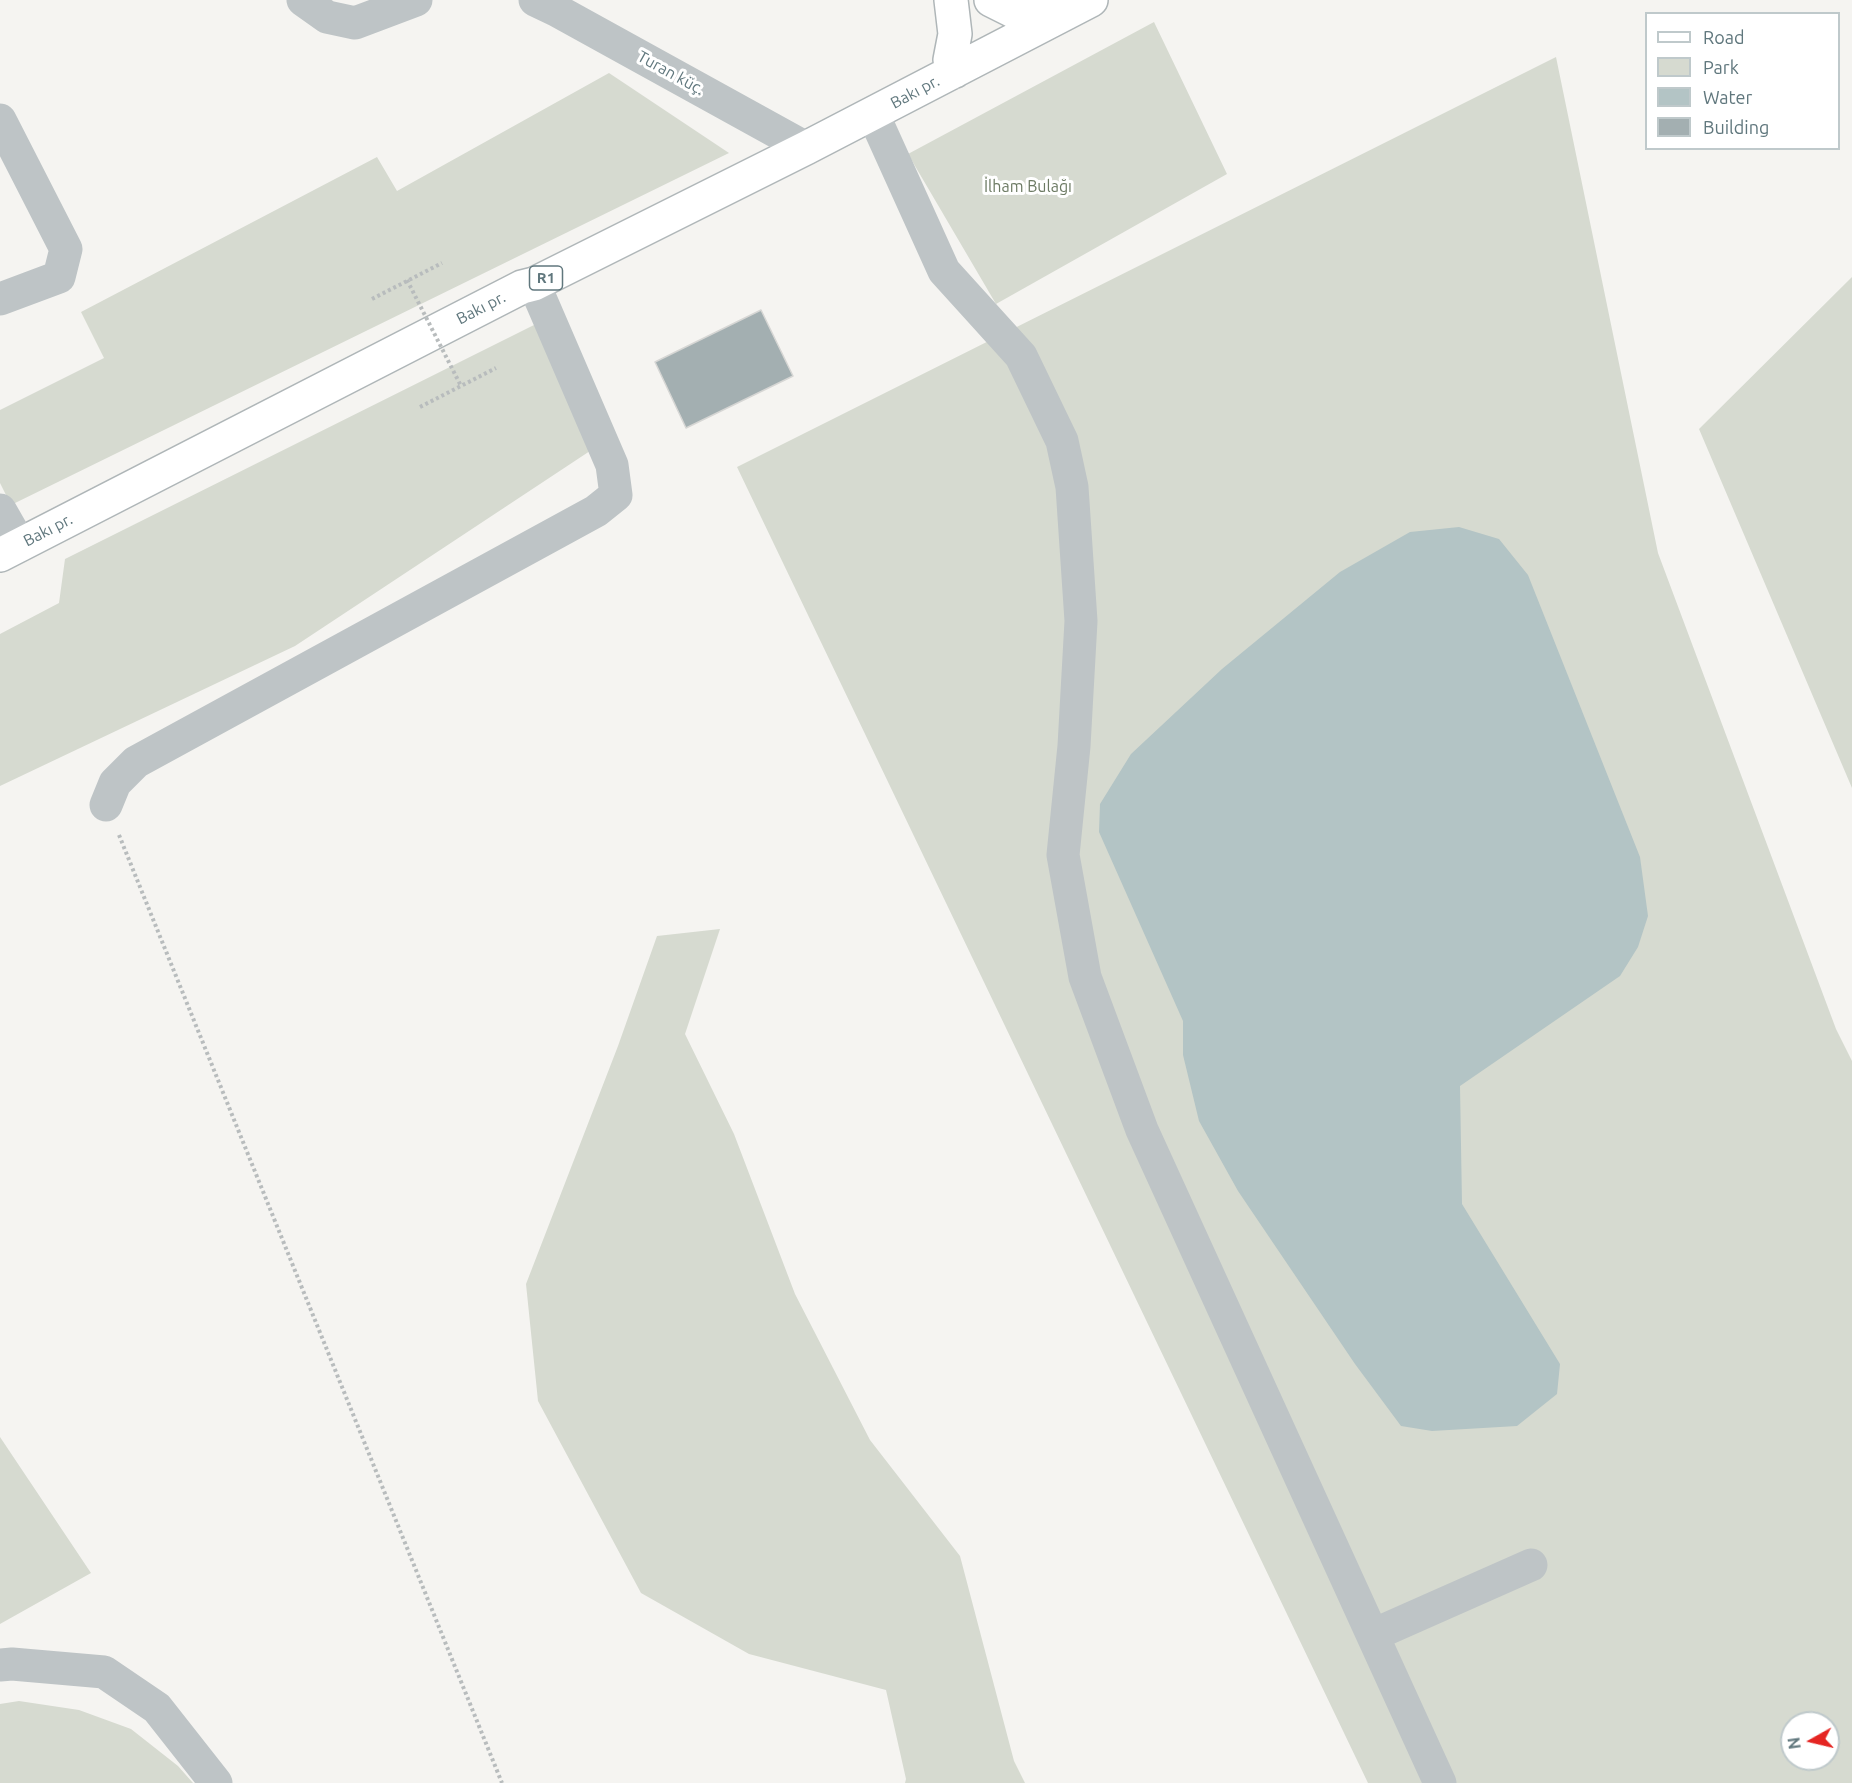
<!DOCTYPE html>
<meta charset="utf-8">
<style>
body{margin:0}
#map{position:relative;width:1852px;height:1783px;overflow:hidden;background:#f5f4f1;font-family:Ubuntu,sans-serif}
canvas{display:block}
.legend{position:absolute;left:1645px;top:12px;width:195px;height:138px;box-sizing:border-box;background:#fff;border:2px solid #bfc9cb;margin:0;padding:8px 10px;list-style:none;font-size:18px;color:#60777d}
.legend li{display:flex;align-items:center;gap:12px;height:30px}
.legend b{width:30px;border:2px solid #bfc9cb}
.north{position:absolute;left:1780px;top:1711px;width:60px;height:60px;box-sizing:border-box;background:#fff;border:2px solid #bfc9cb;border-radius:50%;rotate:262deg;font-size:16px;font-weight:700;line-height:24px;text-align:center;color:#60777d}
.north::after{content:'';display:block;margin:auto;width:21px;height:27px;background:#e52522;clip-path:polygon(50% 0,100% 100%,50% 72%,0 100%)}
</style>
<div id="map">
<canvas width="1852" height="1783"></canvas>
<ul class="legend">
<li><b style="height:8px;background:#fff"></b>Road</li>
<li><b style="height:16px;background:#d6dad0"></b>Park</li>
<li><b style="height:16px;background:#b3c4c5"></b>Water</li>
<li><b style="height:16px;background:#a3afb1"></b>Building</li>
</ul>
<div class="north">N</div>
</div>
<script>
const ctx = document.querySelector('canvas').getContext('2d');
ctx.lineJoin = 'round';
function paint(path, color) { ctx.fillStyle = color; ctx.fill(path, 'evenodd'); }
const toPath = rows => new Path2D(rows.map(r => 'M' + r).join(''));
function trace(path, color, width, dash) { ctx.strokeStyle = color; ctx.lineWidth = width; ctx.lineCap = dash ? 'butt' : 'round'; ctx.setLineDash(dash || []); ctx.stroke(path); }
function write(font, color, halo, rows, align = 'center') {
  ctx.font = font + ' Ubuntu,sans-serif'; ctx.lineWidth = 6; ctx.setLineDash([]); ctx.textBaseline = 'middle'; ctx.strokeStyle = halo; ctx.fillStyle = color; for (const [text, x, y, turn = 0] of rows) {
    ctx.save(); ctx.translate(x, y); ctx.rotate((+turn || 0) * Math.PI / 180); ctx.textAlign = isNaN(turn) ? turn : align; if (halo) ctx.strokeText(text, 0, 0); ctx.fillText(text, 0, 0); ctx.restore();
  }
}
paint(toPath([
 [1154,22,1227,174,996,304,908,154],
 [1556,57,1658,553,1836,1029,1852,1061,1852,1783,1368,1783,737,467],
 [1792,1723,1828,1723,1828,1759,1792,1759],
 [609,73,729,153,11,505,0,483,0,410,104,358,81,312,377,157,397,191],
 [1852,277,1852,788,1699,429],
 [542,321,596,447,295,646,0,786,0,634,59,603,65,559],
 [720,929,685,1034,734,1134,795,1294,870,1440,960,1556,1014,1761,1025,1783,905,1783,906,1779,886,1690,749,1654,641,1593,538,1401,526,1284,618,1046,657,936],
 [0,1437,91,1573,0,1624],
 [19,1701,79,1710,131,1729,178,1766,193,1783,0,1783,0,1704]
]), '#d6dad0');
paint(toPath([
 [1459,527,1499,539,1528,575,1640,857,1648,916,1638,947,1620,976,1460,1086,1462,1204,1560,1364,1557,1394,1517,1426,1432,1431,1401,1426,1355,1364,1238,1191,1199,1121,1183,1055,1183,1021,1099,832,1100,804,1131,754,1222,669,1340,572,1410,532]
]), '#b3c4c5');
const building = toPath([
 [761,310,793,376,686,428,655,362,761,310]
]);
paint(building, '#a3afb1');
trace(building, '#d6d6d4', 1.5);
const major = toPath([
 [951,0,955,34,950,60,955,71],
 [991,0,1013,11,1066,11],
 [0,555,522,287,534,284,806,148,1091,0]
]);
trace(major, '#afb6b8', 36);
trace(toPath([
 [372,299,442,263],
 [420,407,496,368],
 [119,835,502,1783]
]), '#b8bcbd', 4, [3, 3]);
trace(toPath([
 [303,0,327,17,355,23,416,0],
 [535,0,556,10,806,148],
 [873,114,944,271,1021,356,1062,441,1072,487,1081,621,1074,746,1063,855,1085,977,1142,1130,1440,1783],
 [0,120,66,249,59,277,0,299],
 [0,510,20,545],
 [106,805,115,783,136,762,596,511,616,495,612,465,534,284],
 [1373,1635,1531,1565],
 [0,1665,12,1664,104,1672,157,1708,216,1783]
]), '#bec4c6', 33);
trace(major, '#fff', 33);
trace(toPath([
 [407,280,461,386]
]), '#b8bcbd', 4, [3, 3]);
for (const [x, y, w] of [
 [546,278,33]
]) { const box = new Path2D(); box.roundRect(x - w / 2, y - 12, w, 24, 4.5); ctx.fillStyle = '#fff'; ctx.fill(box); trace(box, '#60777d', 1.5); }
write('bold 15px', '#60777d', null, [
 ["R1",546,278]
]);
write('16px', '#60777d', '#fff', [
 ["Turan küç.",671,73,29],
 ["Bakı pr.",915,92,-28],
 ["Bakı pr.",481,308,-27],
 ["Bakı pr.",48,530,-27]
]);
write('16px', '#6c7a63', '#fff', [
 ["İlham Bulağı",1028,187]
]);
</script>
